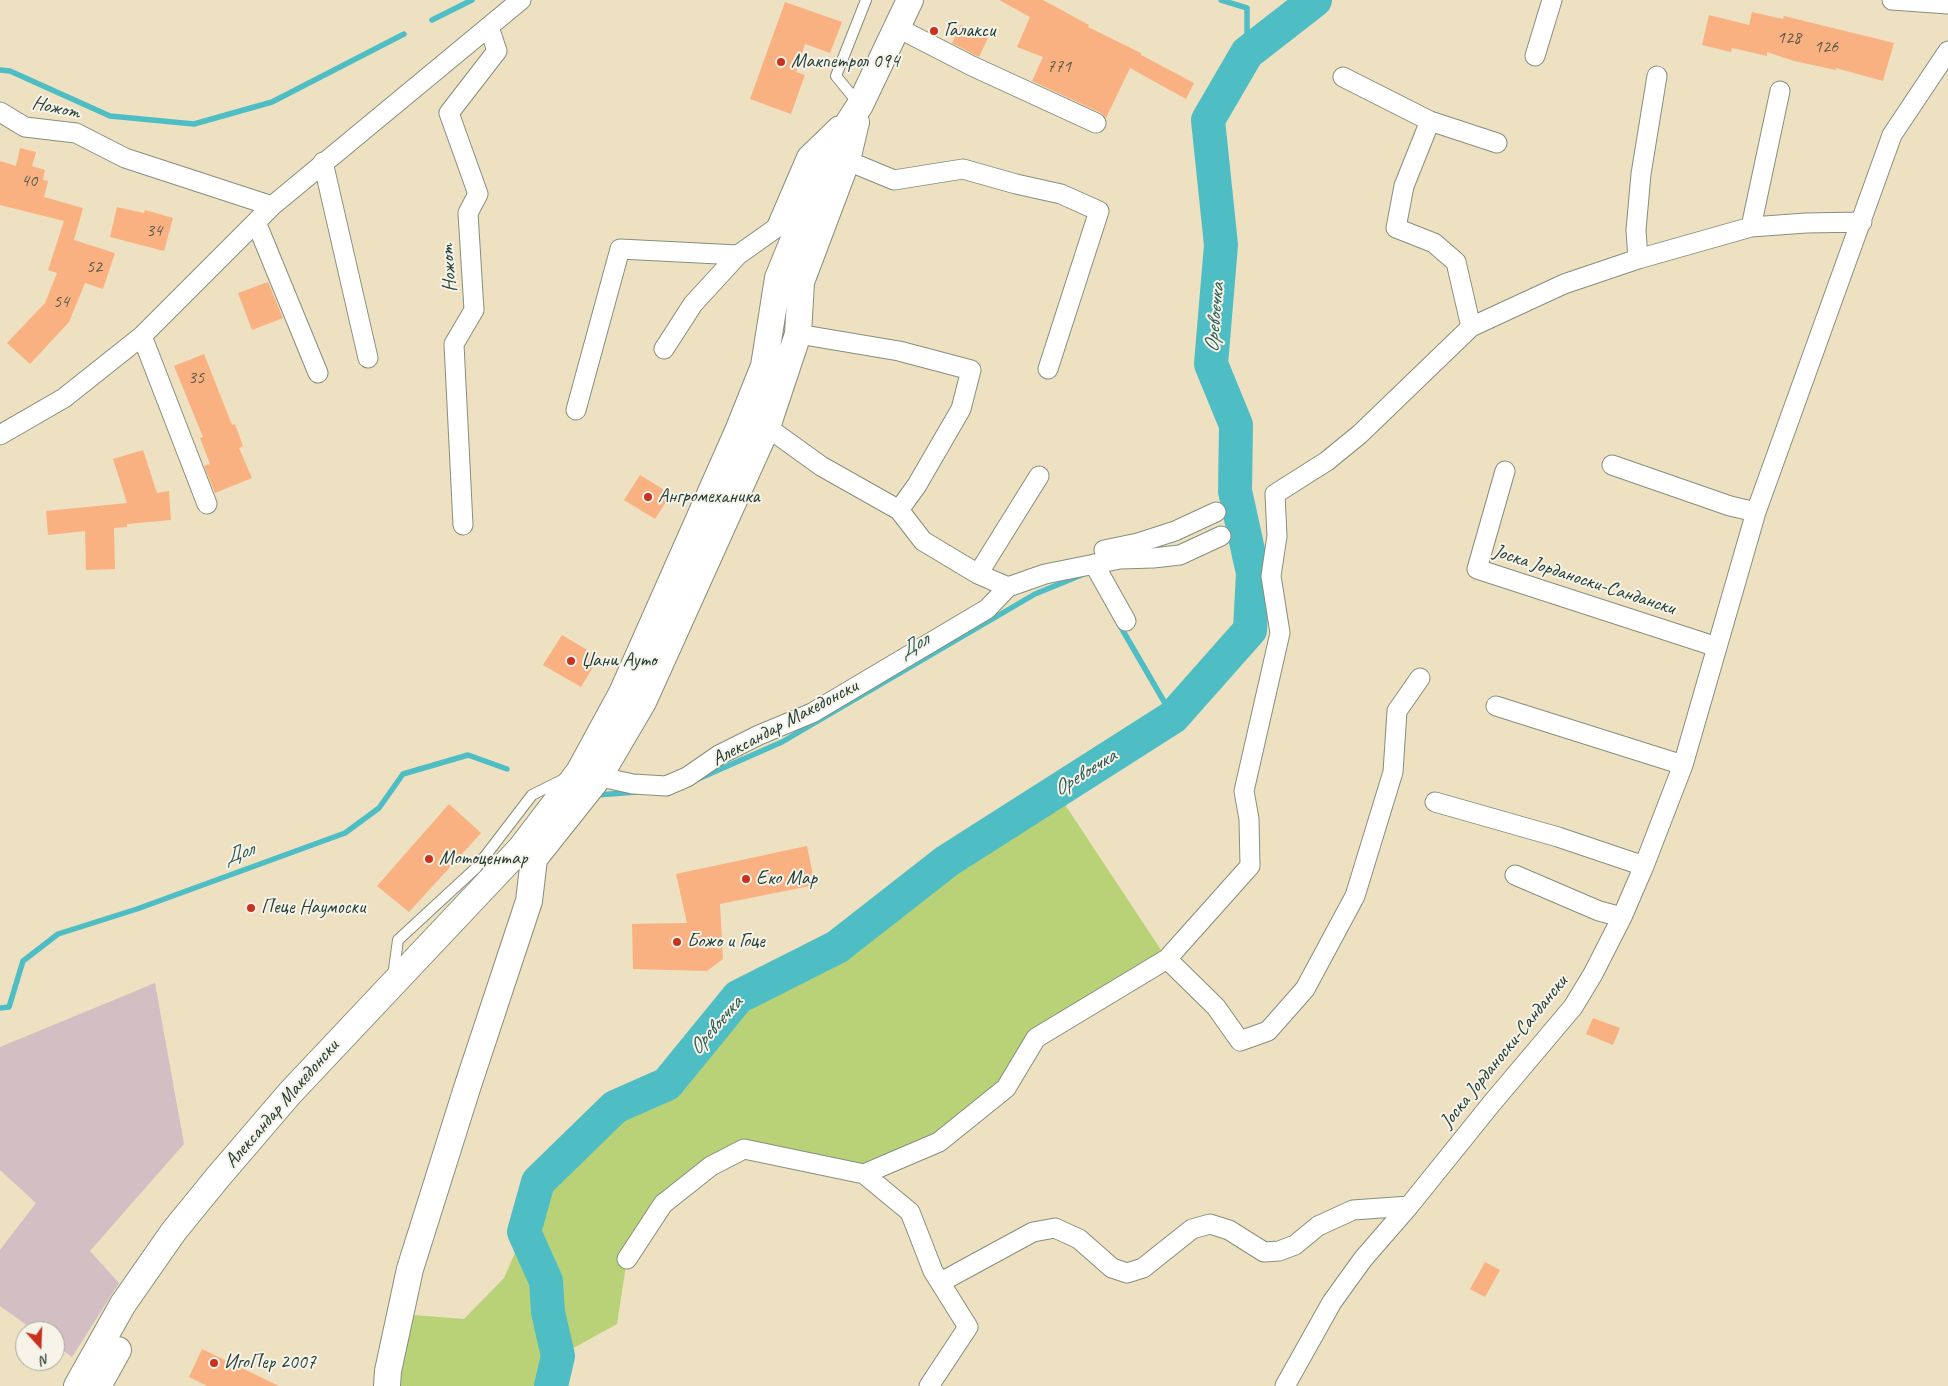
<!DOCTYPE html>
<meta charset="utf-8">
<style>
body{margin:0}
#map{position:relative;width:1948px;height:1386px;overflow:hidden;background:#ede1c2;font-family:Caveat,sans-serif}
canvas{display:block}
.north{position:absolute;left:15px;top:1321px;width:50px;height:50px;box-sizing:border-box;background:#f7f3e8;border:1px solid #a1aaa0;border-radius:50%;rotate:160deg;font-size:14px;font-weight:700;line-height:20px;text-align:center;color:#1f3d34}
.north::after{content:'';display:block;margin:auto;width:18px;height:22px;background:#c8321e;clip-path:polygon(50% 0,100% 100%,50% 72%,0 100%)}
</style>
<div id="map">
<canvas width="1948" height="1386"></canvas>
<div class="north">N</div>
</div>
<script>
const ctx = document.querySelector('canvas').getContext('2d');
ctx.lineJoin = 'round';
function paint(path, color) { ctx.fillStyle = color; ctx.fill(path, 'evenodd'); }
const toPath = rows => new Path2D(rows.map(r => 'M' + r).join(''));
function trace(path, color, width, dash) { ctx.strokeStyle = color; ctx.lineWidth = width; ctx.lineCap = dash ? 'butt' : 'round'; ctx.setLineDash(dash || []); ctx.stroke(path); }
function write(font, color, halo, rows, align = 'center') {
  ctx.font = font + ' Caveat,sans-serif'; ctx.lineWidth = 4; ctx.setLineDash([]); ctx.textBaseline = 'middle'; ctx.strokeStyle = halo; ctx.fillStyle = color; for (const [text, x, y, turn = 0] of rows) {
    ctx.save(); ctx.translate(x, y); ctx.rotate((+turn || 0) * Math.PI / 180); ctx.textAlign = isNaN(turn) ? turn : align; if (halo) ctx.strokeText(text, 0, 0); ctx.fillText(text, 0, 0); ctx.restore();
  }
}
paint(toPath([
 [155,983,184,1144,90,1251,119,1283,72,1357,55,1345,55,1331,35,1331,0,1306,0,1250,36,1203,0,1170,0,1047]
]), '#d2bec3');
paint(toPath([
 [1056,791,1167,959,1036,1038,1006,1088,939,1142,864,1174,744,1149,663,1205,627,1259,617,1324,559,1356,551,1386,387,1386,401,1314,464,1319,504,1278,524,1232,538,1182,615,1107,667,1084,738,997,837,947,947,861]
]), '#b9d277');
trace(toPath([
 [1221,0,1247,8,1247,53],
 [432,20,472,0],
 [0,70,10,71,110,116,194,124,272,102,404,34],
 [1119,624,1173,717],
 [698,779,782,742,1035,594,1084,574],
 [598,795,636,792],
 [0,1008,9,1007,23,961,58,934,137,909,345,833,379,808,403,774,468,755,507,769]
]), '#4fbec4', 5.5);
trace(toPath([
 [551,1386,558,1356,548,1312,546,1281,524,1232,538,1182,615,1107,667,1084,738,997,837,947,947,861,1173,717,1250,630,1253,573,1235,491,1236,425,1211,364,1221,245,1208,120,1247,53,1315,0]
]), '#4fbec4', 34);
paint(toPath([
 [999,0,1043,0,1089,25,1088,27,1141,53,1141,55,1194,83,1186,99,1130,68,1106,118,1101,113,1032,81,1043,57,1017,47,1030,17],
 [785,2,842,22,830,53,805,44,796,72,805,75,791,114,750,99],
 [1752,12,1783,19,1784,16,1894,43,1883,81,1836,68,1836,70,1794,61,1767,52,1767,56,1732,48,1731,52,1702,45,1709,15,1749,25],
 [961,25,988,38,979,57,952,43],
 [20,148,36,152,32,166,45,170,43,180,48,181,44,197,83,208,74,240,115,253,103,289,85,283,69,322,30,364,7,343,45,303,57,273,48,270,64,221,0,205,0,161,16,166],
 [117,207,144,213,145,210,173,218,164,251,110,237],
 [268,282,283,318,252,330,238,293],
 [204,354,232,425,235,424,243,446,239,448,252,478,215,493,204,466,210,464,200,438,203,437,174,366],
 [143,450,157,493,169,491,171,520,127,524,127,527,114,528,115,569,86,570,85,531,48,535,46,511,127,503,113,459],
 [640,475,671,494,655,519,624,500],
 [562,635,599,657,581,687,543,665],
 [449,804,481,833,409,912,377,886],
 [807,846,815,885,720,904,723,959,707,971,633,969,632,924,687,923,676,874],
 [1593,1018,1620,1028,1613,1045,1586,1034],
 [1485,1262,1500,1270,1485,1297,1470,1289],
 [202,1349,279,1386,207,1386,189,1377]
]), '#f9b182');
const lane = toPath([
 [858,103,836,76,866,0],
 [393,976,398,940,476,868,532,795,564,779]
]);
const street = toPath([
 [1892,0,1948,4],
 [896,27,972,66,1096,123],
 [1535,56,1552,0],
 [1343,77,1430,121,1497,143],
 [0,112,25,127,76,133,125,158,272,206],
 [1430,121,1404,186,1396,228,1434,243,1456,262,1471,327],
 [836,156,894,180,963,169,1016,184,1061,194,1099,211,1048,369],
 [323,162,368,358],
 [256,222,318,373],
 [1751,227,1780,91],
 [1638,259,1636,230,1641,174,1657,76],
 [798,334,899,351,971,370,961,409,917,485,899,510],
 [142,336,207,504],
 [664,349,693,304,738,255,776,228,807,156,838,126],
 [576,410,620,249,738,255],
 [767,427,821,466,899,510,923,541,978,574,1008,587],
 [0,435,64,398,142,336,272,206,521,0],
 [1612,465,1730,506,1756,512],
 [1505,471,1477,569,1717,647],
 [463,525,454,344,474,310,468,213,478,194,449,113,497,51,489,27],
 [1104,550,1138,543,1175,531,1216,512],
 [1094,564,1126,621],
 [978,574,1039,476],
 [1496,706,1683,765],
 [587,774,633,784,666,786,687,777,719,755,759,735,812,713,987,609,1008,587,1045,574,1120,559,1153,558,1180,555,1221,536],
 [1435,802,1558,837,1644,866],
 [1515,875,1599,911,1622,917],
 [1167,959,1216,1007,1240,1041,1268,1031,1305,989,1355,896,1393,772,1397,711,1420,678],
 [864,1174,910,1212,933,1271,968,1327,929,1386],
 [627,1259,663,1204,711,1166,744,1149,864,1174,939,1142,1006,1088,1036,1038,1167,959,1250,866,1249,819,1244,791,1280,633,1271,576,1277,536,1275,494,1327,461,1360,434,1471,327,1564,284,1638,259,1751,227,1806,223,1862,222],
 [941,1282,1033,1232,1055,1228,1079,1239,1112,1268,1127,1273,1143,1268,1192,1229,1210,1224,1229,1230,1264,1252,1279,1251,1295,1245,1318,1226,1353,1210,1409,1206],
 [1285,1386,1332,1302,1363,1259,1409,1206,1492,1103,1573,1007,1593,974,1622,917,1644,866,1683,765,1756,512,1892,135,1948,51]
]);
const secondary = toPath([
 [533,860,599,777,643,702,767,427,798,334,801,282,847,160,856,122],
 [77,1386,123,1304,174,1231,218,1177,290,1093,521,848,579,772,622,693,738,431,764,366,778,278,829,153,860,105,910,0],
 [98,1386,118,1350],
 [387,1386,388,1371,410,1269,468,1085,529,901,534,859]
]);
trace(lane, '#868f7b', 12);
trace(street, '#868f7b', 21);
trace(secondary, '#868f7b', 28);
trace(lane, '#fff', 10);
trace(street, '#fff', 19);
trace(secondary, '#fff', 26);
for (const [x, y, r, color] of [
 [934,31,5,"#c8321e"],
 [781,62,5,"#c8321e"],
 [648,497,5,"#c8321e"],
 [571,661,5,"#c8321e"],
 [429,859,5,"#c8321e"],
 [746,879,5,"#c8321e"],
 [251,908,5,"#c8321e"],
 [677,942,5,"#c8321e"],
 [214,1363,5,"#c8321e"]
]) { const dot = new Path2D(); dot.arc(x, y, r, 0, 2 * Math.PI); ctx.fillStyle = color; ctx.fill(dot); trace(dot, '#f7f3e8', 2); }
write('18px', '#565a48', null, [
 ["128",1789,38],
 ["126",1826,47],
 ["771",1059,67],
 ["40",29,181],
 ["34",154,231],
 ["52",94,267],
 ["54",61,302],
 ["35",196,378]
]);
write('20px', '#1f3d34', '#f7f3e8', [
 ["Галакси",944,31],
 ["Макпетрол 094",791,62],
 ["Ангромеханика",658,497],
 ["Џани Ауто",581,661],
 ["Мотоцентар",439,859],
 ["Еко Мар",756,879],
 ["Пеце Наумоски",261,908],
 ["Божо и Гоце",687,942],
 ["ИгоПер 2007",224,1363]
], 'left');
write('20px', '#1f3d34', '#f7f3e8', [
 ["Ножот",56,108,13],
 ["Ножот",449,268,-94],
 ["Јоска Јорданоски-Сандански",1584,580,18],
 ["Александар Македонски",785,723,-28],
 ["Јоска Јорданоски-Сандански",1504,1052,-51],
 ["Александар Македонски",282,1104,-49]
]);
write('italic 21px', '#2b5d58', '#f7f3e8', [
 ["Оревоечка",1215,318,-85],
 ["Дол",914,646,-30],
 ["Оревоечка",1085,773,-32],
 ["Дол",239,854,-20],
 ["Оревоечка",716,1026,-49]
]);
</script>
